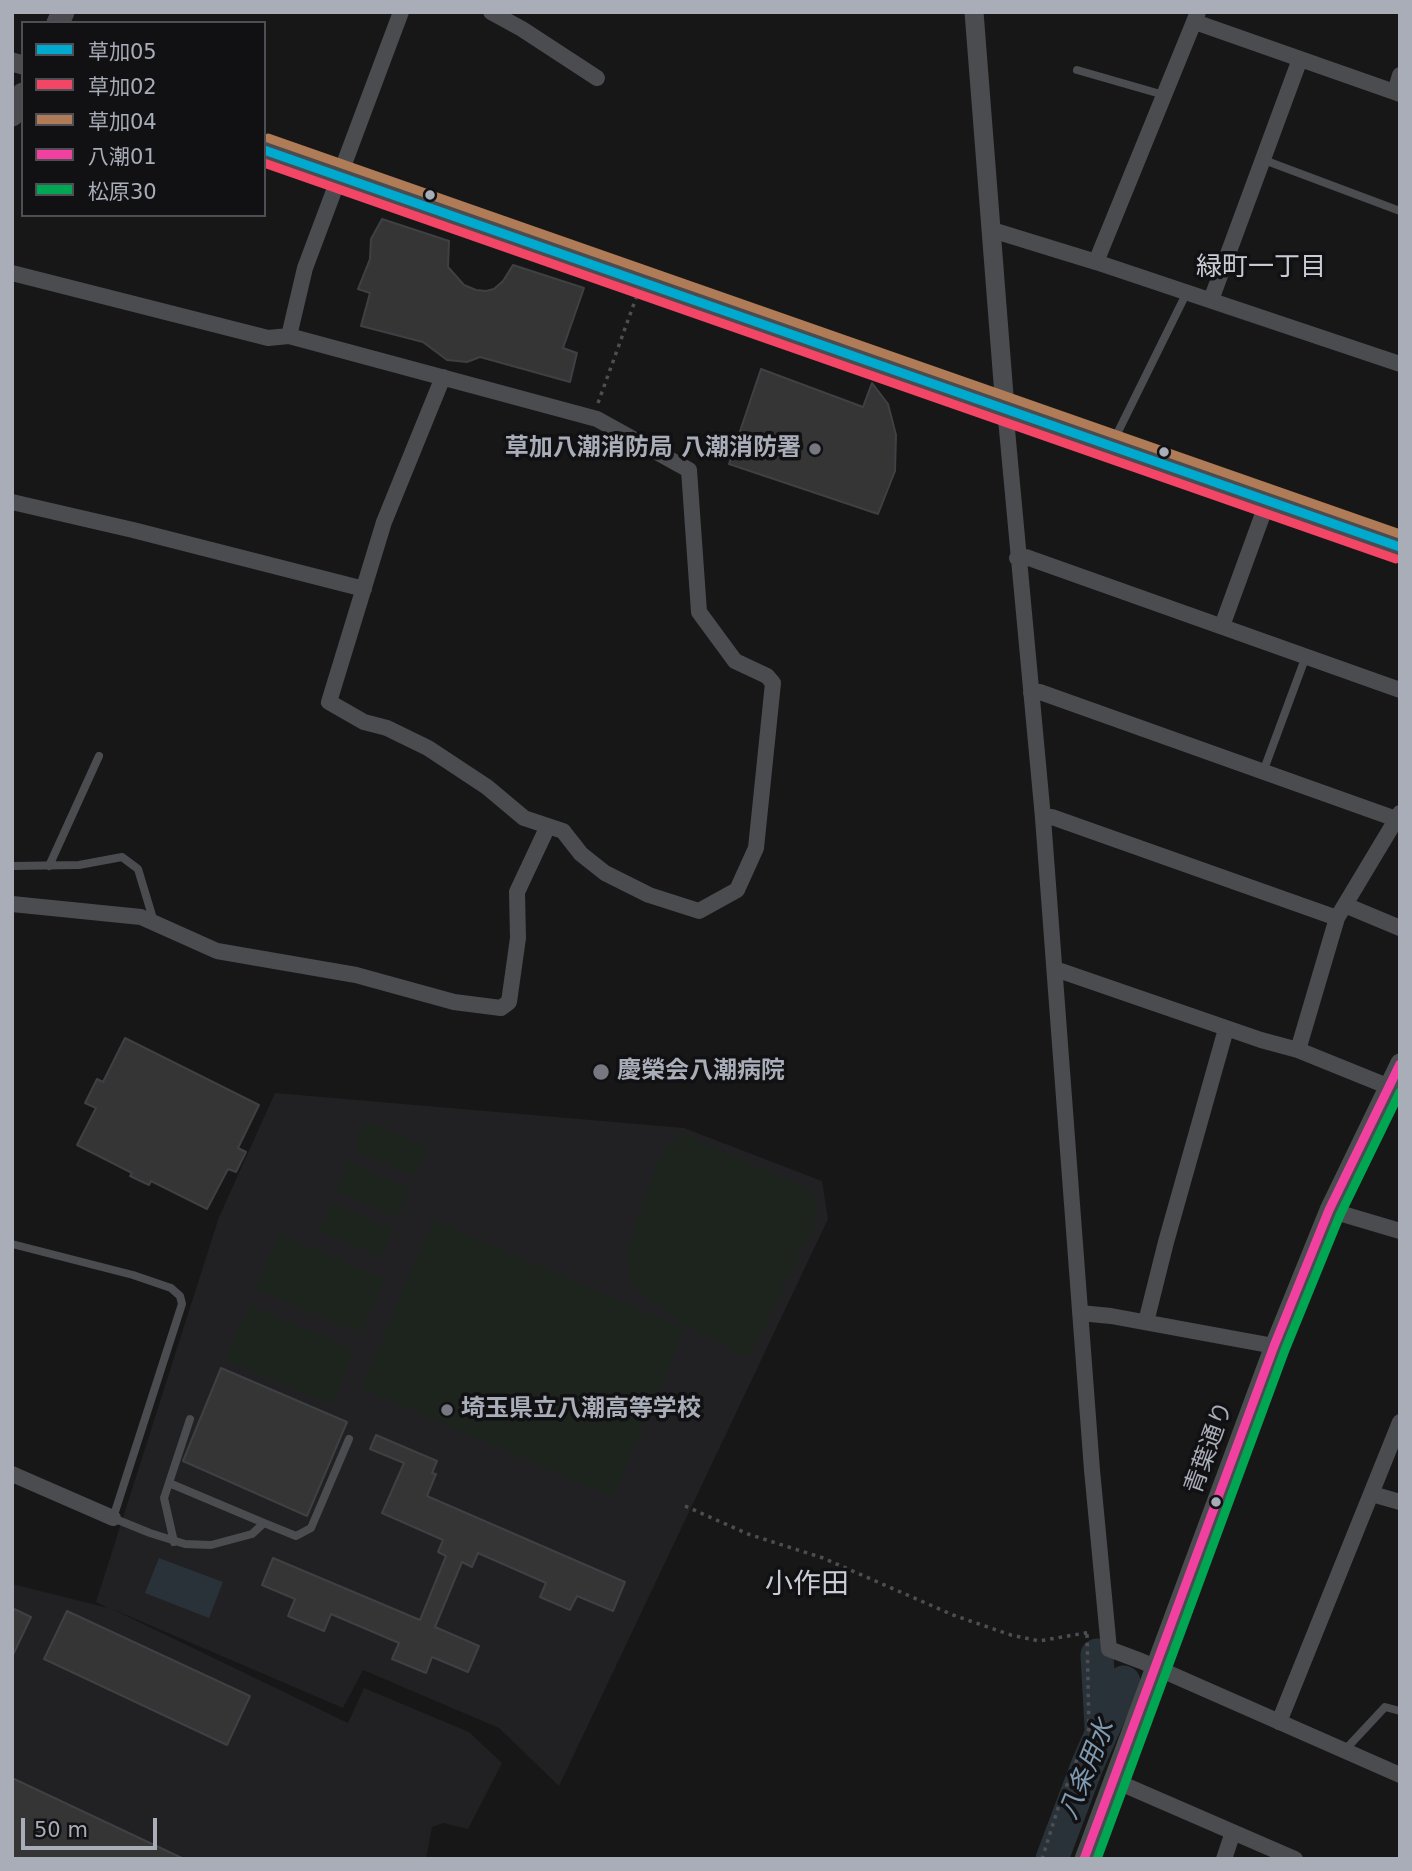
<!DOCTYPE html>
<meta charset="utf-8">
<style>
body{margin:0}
#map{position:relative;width:1412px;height:1871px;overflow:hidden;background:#171717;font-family:"DejaVu Sans","Noto Sans JP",sans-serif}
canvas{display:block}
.frame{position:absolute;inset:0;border:14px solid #a8adb8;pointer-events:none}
.legend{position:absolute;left:21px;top:21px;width:245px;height:196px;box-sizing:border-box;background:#111113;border:2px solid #4d4f55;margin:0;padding:9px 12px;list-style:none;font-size:21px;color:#a8adb8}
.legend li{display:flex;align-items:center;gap:14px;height:35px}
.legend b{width:35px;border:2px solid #4d4f55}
.scale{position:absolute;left:21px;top:1818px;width:136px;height:32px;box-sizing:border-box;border:4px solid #a8adb8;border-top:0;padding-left:9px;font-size:21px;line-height:24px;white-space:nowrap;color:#a8adb8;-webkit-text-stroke:5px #111113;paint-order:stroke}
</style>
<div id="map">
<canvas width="1412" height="1871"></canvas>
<div class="frame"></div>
<ul class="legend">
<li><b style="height:9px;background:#00a9ce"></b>草加05</li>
<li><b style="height:9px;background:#f34667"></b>草加02</li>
<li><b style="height:9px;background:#b07c57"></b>草加04</li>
<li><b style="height:9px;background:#f240a1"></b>八潮01</li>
<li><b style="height:9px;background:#00a651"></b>松原30</li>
</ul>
<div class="scale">50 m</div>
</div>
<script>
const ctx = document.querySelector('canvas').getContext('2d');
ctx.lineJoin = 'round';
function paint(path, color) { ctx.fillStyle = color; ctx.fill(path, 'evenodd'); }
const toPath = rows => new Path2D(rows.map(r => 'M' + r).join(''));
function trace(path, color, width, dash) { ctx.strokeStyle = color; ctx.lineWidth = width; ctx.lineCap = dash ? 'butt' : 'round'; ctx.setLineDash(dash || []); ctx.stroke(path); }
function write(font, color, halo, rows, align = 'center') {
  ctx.font = font + ' "DejaVu Sans","Noto Sans JP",sans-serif'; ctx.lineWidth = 7; ctx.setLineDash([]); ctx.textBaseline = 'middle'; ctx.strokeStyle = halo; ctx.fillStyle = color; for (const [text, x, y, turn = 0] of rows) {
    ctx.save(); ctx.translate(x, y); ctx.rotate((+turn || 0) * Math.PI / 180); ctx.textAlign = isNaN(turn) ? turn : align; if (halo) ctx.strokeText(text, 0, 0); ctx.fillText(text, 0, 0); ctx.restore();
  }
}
paint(toPath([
 [275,1093,684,1128,822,1181,828,1219,559,1786,499,1728,363,1670,343,1708,110,1608,348,1723,364,1688,469,1732,502,1763,468,1829,443,1823,432,1827,426,1859,12,1859,12,1584,108,1608,96,1602,219,1217]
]), '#212123');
paint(toPath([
 [366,1121,428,1147,416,1176,354,1150],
 [681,1132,811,1191,819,1217,749,1358,685,1326,631,1285,626,1251,659,1160],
 [348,1162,410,1188,398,1217,336,1191],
 [331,1203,393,1229,381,1257,319,1231],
 [433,1220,685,1329,613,1497,361,1388],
 [278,1234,384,1279,361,1334,255,1289],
 [249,1305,355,1350,332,1405,225,1360]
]), '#1d241e');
paint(toPath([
 [159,1558,223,1582,209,1618,145,1593]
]), '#2a3239');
trace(toPath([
 [1097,1655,1101,1727],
 [1052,1859,1087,1766,1124,1682]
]), '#2a3239', 33);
const building = toPath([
 [382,219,449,241,448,267,464,285,476,290,486,291,494,289,503,281,513,265,584,288,563,348,577,353,570,382,480,357,467,362,447,360,423,342,361,326,370,293,358,289,370,259,371,239,382,219],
 [761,369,863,407,872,383,888,404,896,435,895,471,878,514,729,464,761,369],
 [125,1038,259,1105,238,1148,246,1152,236,1172,228,1169,207,1209,151,1181,149,1185,130,1176,132,1173,77,1145,96,1108,85,1103,97,1079,103,1082,125,1038],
 [221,1368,347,1422,307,1516,183,1461,221,1368],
 [376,1435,437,1461,432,1473,436,1474,427,1496,625,1582,613,1611,577,1596,570,1610,540,1597,546,1583,478,1553,472,1567,462,1562,435,1627,479,1646,468,1672,432,1657,426,1673,392,1659,399,1643,331,1614,324,1631,288,1616,295,1599,262,1585,273,1558,420,1620,446,1556,438,1552,443,1540,382,1513,404,1463,370,1449,376,1435],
 [12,1608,31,1617,12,1657,12,1608],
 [67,1611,250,1696,227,1745,44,1659,67,1611],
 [12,1778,184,1859,12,1859,12,1778]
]);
paint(building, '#353536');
trace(building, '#3f4043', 2);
trace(toPath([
 [598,403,636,298],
 [685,1506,748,1534,823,1558,953,1615,1011,1635,1039,1641,1091,1632],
 [1042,1859,1059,1805,1089,1729,1087,1633]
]), '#4d4e52', 3.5, [3.5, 5]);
trace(toPath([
 [1077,70,1164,95],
 [1264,160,1400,211],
 [1111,446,1187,292],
 [1263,772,1306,656],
 [12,866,79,865,122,857,138,869,154,922],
 [49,866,99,756],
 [12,1244,133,1275,171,1288,180,1296,182,1304,113,1518,150,1533,185,1544,211,1545,252,1534,264,1523,296,1536,311,1528,349,1439],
 [169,1483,264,1523],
 [174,1542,164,1498,190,1419],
 [1344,1751,1385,1707,1400,1711]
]), '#4b4c50', 8);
trace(toPath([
 [491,12,522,29,597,78],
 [1195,22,1400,94],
 [1395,92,1400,75],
 [992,230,1096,262,1400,364],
 [1096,262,1198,12],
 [12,273,268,338,289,336,597,419,689,470,699,612,735,661,767,676,773,683,756,848,737,890,699,911,649,895,605,873,581,854,563,831,524,818,487,787,428,748,387,728,364,722,329,702,384,522,443,377],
 [1211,300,1300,59],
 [289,336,305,268,401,12],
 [1005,408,1043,818,1092,1470,1109,1649,1141,1661,1400,1775],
 [12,502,133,530,364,589],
 [1017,558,1026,557,1400,690],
 [1222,626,1268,500],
 [1031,693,1040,692,1396,819],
 [1043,818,1052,817,1337,918],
 [12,904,141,917,217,951,356,975,454,1002,501,1008,509,1002,518,938,517,892,548,826],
 [1345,905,1400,928],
 [1055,971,1061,971,1261,1040,1298,1050,1387,1086],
 [1298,1050,1337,918,1400,813],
 [1329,1210,1400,1231],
 [1080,1313,1111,1316,1274,1346],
 [1146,1322,1166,1242,1226,1029],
 [12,1474,113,1518],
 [1372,1494,1400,1502],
 [1279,1722,1400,1422],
 [1113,1780,1295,1859],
 [1224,1859,1233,1832]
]), '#4b4c50', 16);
trace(toPath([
 [974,12,1005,408],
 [12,62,23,65],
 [264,150,1400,547],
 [1084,1859,1274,1346,1329,1210,1400,1063]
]), '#4b4c50', 19);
trace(toPath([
 [58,23,63,12],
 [12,115,23,94]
]), '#4a4a4e', 23);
trace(toPath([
 [264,150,1400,547]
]), '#00a9ce', 9);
trace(toPath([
 [264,163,1396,559]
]), '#f34667', 9);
trace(toPath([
 [268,138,1400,534]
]), '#b07c57', 9);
trace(toPath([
 [1084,1859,1274,1346,1329,1210,1400,1064]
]), '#f240a1', 9);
trace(toPath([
 [1097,1859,1285,1350,1340,1215,1400,1092]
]), '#00a651', 9);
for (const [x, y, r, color] of [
 [430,195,6,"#a8adb8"],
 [815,449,7,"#757880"],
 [1164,452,6,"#a8adb8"],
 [601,1072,9,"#757880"],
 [447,1410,7,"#757880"],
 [1216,1502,6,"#a8adb8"]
]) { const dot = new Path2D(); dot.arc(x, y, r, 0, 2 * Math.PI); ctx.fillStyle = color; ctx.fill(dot); trace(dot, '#111113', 2.5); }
write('bold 24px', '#a8adb8', '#111113', [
 ["草加八潮消防局 八潮消防署",801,449,"right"],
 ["慶榮会八潮病院",617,1072],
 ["埼玉県立八潮高等学校",461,1410]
], 'left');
write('24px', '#a8adb8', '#111113', [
 ["青葉通り",1210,1448,-70]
]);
write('26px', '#c9ccd4', '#111113', [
 ["緑町一丁目",1261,268]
]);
write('italic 26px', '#7f9bb3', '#111113', [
 ["八条用水",1088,1770,-68]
]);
write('28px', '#c9ccd4', '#111113', [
 ["小作田",807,1586]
]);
</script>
